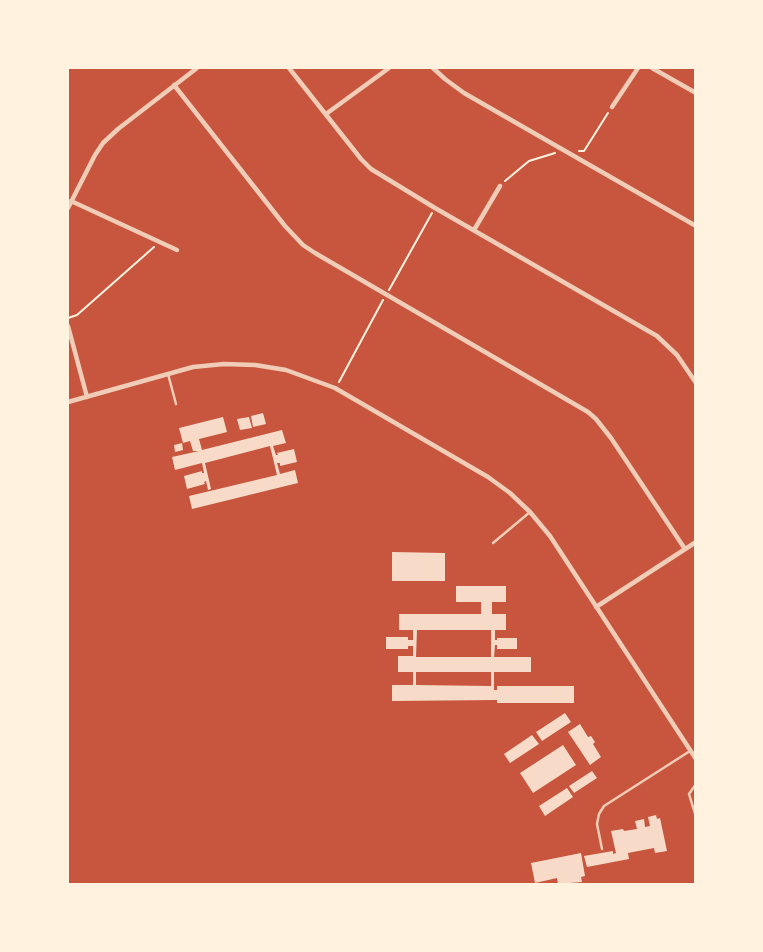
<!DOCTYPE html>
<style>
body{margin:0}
#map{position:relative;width:763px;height:952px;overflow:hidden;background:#c8553d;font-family:Montserrat,sans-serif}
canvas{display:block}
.frame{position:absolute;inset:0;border:69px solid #fff3e0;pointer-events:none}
</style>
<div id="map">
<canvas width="763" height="952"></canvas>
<div class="frame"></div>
</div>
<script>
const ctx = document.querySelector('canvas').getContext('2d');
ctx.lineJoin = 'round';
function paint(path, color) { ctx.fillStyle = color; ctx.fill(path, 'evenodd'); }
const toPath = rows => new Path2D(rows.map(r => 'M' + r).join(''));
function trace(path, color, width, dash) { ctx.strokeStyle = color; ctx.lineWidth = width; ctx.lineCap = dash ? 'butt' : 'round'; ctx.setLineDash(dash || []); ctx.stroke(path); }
paint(toPath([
 [263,413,266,424,253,427,251,416],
 [223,417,227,432,199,439,202,450,282,430,286,443,273,446,276,455,278,455,277,453,294,449,297,462,280,466,280,463,277,463,280,474,295,470,298,483,192,509,189,496,277,475,270,446,205,463,211,489,208,490,206,481,204,482,205,484,187,489,184,476,202,471,202,473,204,473,202,463,175,470,172,457,199,451,193,451,190,441,183,443,179,428],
 [249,417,252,428,240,430,237,419],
 [182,443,183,450,175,452,174,445],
 [392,552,445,553,445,581,392,581],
 [456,586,506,586,506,602,492,602,492,614,506,614,506,630,495,630,495,640,497,640,497,638,517,638,517,649,497,649,497,645,495,645,494,657,531,657,531,672,494,672,494,690,497,690,497,686,574,686,574,703,497,703,497,700,392,701,392,685,413,685,413,672,398,672,398,656,413,656,413,646,408,646,408,649,386,649,386,637,408,637,408,640,413,640,413,630,399,630,399,614,481,614,481,602,456,602],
 [417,630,491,630,491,657,416,657],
 [416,672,491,672,491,686,416,685],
 [565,713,571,722,542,741,536,732],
 [580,724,588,737,591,736,595,742,593,744,601,757,590,765,568,732],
 [532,735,539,744,510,763,504,754],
 [563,745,576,765,533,793,520,773],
 [592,771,597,778,574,793,569,786],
 [567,788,573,797,545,816,539,806],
 [656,815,657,819,660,818,667,851,655,853,654,848,628,853,629,859,587,867,584,856,613,851,613,854,616,853,611,831,623,829,624,831,637,829,635,821,644,819,645,827,650,826,648,817],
 [581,853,585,876,581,877,582,882,558,884,557,878,535,883,531,863]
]), '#f7dbc8');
trace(toPath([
 [579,151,584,151,608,113],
 [505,181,529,161,555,153],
 [389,290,432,213],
 [68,318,77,315,154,247],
 [339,382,383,300]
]), '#fff3e0', 2);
trace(toPath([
 [168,374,176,404],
 [493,543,530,512],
 [696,784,689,794,696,817],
 [602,849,597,824,599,814,604,806,690,751]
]), '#f1ccb7', 2.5);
trace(toPath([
 [289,68,361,159,371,169,435,208,657,336,677,355,696,383],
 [433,68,445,79,464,93,696,226],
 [652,68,696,93],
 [174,85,285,226,303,245,315,253,588,412,596,419,611,438,685,549],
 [612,107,638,68],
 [326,114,389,68],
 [71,201,177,250],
 [68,208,95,155,103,143,118,129,197,68],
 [474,230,500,186],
 [68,326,87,397],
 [68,402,193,367,224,364,255,365,286,370,335,388,488,477,510,493,530,512,550,536,696,759],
 [596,607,696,542]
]), '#f1ccb7', 4.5);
</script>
